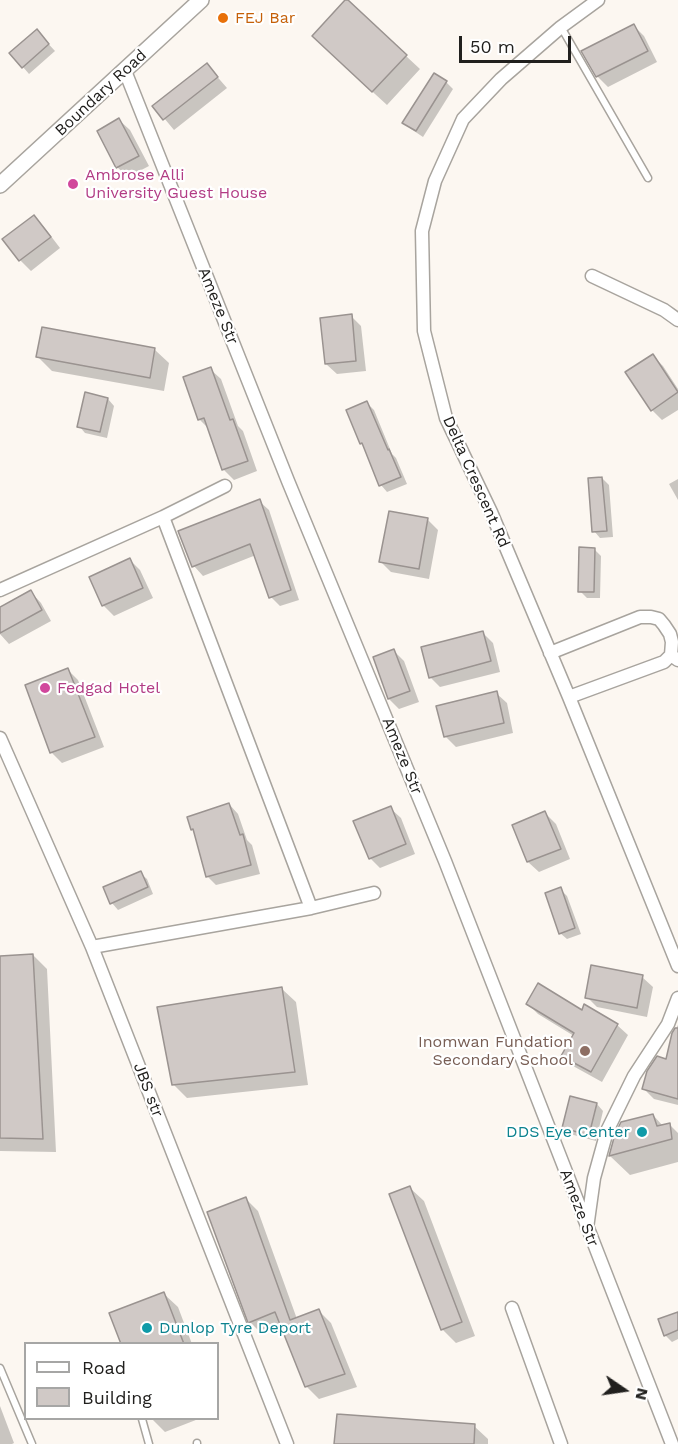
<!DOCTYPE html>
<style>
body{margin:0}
#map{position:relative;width:678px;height:1444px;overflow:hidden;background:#fcf7f1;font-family:"Work Sans",sans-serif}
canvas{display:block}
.legend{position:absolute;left:24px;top:1342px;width:195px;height:78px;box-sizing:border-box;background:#fff;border:2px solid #a6a6a5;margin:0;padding:8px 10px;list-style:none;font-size:18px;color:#21201e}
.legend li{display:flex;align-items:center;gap:12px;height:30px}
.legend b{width:30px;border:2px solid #a6a6a5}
.north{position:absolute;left:594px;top:1360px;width:60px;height:60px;-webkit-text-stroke:4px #fff;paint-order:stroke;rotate:103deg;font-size:16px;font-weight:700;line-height:24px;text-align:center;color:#21201e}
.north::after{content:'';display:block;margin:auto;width:21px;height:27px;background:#21201e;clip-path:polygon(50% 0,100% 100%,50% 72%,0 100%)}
.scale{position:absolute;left:459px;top:36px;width:112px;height:27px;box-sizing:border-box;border:3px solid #21201e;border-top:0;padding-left:8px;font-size:18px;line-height:21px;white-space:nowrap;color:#21201e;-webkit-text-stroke:4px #fff;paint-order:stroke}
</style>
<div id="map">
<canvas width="678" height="1444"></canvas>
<ul class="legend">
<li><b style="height:8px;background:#fff"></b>Road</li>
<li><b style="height:16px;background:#d0c9c6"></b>Building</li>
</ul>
<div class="north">N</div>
<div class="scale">50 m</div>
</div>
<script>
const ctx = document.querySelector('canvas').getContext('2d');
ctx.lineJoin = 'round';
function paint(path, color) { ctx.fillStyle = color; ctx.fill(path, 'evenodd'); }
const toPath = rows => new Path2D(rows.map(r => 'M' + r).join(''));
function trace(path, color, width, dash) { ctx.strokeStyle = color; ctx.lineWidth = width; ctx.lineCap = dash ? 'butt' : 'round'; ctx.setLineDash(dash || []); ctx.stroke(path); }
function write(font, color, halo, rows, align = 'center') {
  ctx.font = font + ' "Work Sans",sans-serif'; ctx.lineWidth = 4.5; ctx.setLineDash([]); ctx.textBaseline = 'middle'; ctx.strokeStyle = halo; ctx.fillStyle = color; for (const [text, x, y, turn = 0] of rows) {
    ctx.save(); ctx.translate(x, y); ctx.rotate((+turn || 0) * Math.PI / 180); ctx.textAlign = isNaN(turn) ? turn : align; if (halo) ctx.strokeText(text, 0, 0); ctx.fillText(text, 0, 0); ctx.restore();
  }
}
paint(toPath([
 [634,26,644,36,657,62,608,87,597,76],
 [43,38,55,51,29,74,23,67],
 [327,50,406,56,420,69,387,105],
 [207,65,227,88,174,130,154,106],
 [435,75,446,82,453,89,423,137,411,129,404,123],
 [119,120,130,130,149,166,128,177,117,167],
 [34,217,44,227,60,248,31,271,20,260,5,239],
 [351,316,361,326,366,371,337,374,326,364],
 [43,329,155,350,169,363,164,391,52,371,38,357],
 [653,356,663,366,678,389,678,410,662,420,652,410],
 [210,369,221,379,238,426,243,431,257,471,234,480,223,469,209,429,199,419],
 [108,399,114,406,107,438,85,433,79,426],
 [367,403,374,410,392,454,396,458,407,484,387,492,381,485,348,411],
 [602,478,609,485,613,537,600,538,594,531],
 [678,479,678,500,669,484],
 [259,501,269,510,299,600,280,606,271,597,256,555,203,576,194,566],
 [427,519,438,530,429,579,391,572,381,562],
 [594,549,601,556,600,598,587,598,580,591],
 [130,560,140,570,153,598,114,616,103,605],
 [31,592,41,603,51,621,9,644,0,634,0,609],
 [482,632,493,643,500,672,440,687,430,677],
 [394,651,404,661,419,702,399,709,389,699],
 [68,670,78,680,104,747,62,763,51,752],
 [496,693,507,703,513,733,456,747,445,736],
 [229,804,238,814,247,840,252,845,260,874,216,885,207,876,196,832,192,829],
 [390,808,401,818,415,854,380,868,370,858],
 [545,813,556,824,570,859,539,872,528,862,514,826],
 [140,873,147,879,153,894,118,910,112,903],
 [560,889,567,896,581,934,567,939,560,933],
 [33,955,47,969,56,1152,0,1151,0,958],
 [642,977,653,987,647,1017,597,1007,587,997],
 [282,989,296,1002,308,1085,187,1098,173,1084],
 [528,1004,584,1012,617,1025,628,1035,602,1082,573,1066,563,1055,574,1036,538,1014],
 [678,1025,678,1105,654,1099,644,1089,667,1060,673,1034],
 [597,1104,603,1111,596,1141,570,1134,563,1127],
 [653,1115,663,1126,669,1124,678,1133,678,1162,630,1175,610,1156,616,1134],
 [410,1188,424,1201,475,1336,456,1343,442,1329],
 [246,1199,258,1211,297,1319,318,1310,331,1323,357,1387,319,1399,306,1386,283,1326,262,1334,250,1322],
 [164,1294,178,1307,192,1344,123,1344],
 [678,1313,678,1339,672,1342,665,1335],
 [0,1406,14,1443,12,1444,0,1444],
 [151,1418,201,1418,165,1432],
 [474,1426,488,1439,488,1444,336,1444]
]), '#0003');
const building = toPath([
 [345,0,348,0,407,55,372,92,312,36,345,0],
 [634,24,648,51,596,77,581,51,634,24],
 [37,29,49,44,22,68,9,53,37,29],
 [207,63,218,77,163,120,152,106,207,63],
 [434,73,447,81,416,131,402,123,434,73],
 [119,118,139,156,116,168,97,131,119,118],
 [34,215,51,237,19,261,2,239,34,215],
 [352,314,356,361,325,364,320,318,352,314],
 [42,327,155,348,150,378,36,357,42,327],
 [653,354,678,392,651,411,625,372,653,354],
 [211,367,230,420,233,419,248,461,222,470,204,418,198,420,183,377,211,367],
 [85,392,108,398,100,432,77,427,85,392],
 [367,401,388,450,389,449,401,477,379,486,362,443,360,444,346,410,367,401],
 [602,477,607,531,592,532,588,478,602,477],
 [260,499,291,590,269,598,250,544,192,567,178,531,260,499],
 [389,511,428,518,419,569,379,562,389,511],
 [579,547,595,548,594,592,578,592,579,547],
 [130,558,143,588,102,606,89,577,130,558],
 [31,590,42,610,0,633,0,607,31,590],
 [483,631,491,661,429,678,421,647,483,631],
 [394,649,410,691,388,699,373,657,394,649],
 [68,668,95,737,50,753,25,685,68,668],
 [497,691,504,723,444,737,436,706,497,691],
 [229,803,240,835,243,834,251,865,206,877,193,829,191,830,187,817,229,803],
 [391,806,406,844,369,859,353,821,391,806],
 [545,811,561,849,527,862,512,825,545,811],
 [141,871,148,887,110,904,103,887,141,871],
 [561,887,575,928,559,934,545,893,561,887],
 [33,954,43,1139,0,1138,0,956,33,954],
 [591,965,643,975,637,1008,585,998,591,965],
 [538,983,582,1010,584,1004,618,1024,591,1072,561,1056,574,1033,526,1004,538,983],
 [282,987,295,1072,172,1085,157,1007,282,987],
 [675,1028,678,1028,678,1099,642,1089,647,1071,657,1056,666,1059,672,1033,675,1028],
 [570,1096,597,1103,589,1135,562,1128,570,1096],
 [653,1114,657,1126,670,1123,672,1139,609,1156,615,1134,621,1122,653,1114],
 [410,1186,462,1322,441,1330,389,1194,410,1186],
 [246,1197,290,1320,319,1309,345,1374,305,1387,275,1312,248,1323,207,1212,246,1197],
 [164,1292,184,1344,121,1344,109,1313,164,1292],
 [678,1312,678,1330,664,1336,658,1319,678,1312],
 [337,1414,475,1424,474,1444,334,1444,337,1414]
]);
paint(building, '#d0c9c6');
trace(building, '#9a9390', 1.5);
const service = toPath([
 [561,27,648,178],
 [0,1368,32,1444],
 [142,1419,149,1444],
 [197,1443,197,1444]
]);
const minor = toPath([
 [598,0,561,27,501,79,463,119,435,181,422,231,424,331,446,418,491,512,569,697,678,966],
 [125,71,288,481,445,861,672,1444],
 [592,276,664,310,678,320],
 [163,517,311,908],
 [0,590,163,517,225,486],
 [550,653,640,617,651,617,659,619,664,625,670,634,672,642,671,655,678,660],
 [569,697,664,662,671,655],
 [0,738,92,947,287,1444],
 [92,947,311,908,374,893],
 [587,1228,594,1178,607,1131,634,1076,668,1024,678,998],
 [512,1308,561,1444]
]);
const tertiary = toPath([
 [0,185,201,0]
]);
trace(service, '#a8a49e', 9);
trace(minor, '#a8a49e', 15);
trace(tertiary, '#a8a49e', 18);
trace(service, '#fff', 6);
trace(minor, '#fff', 12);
trace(tertiary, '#fff', 15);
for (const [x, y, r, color] of [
 [223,18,6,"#e8710a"],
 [73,184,6,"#d1479c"],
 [45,688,6,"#d1479c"],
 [585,1051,6,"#8d6e63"],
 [642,1132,6,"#0f9aa8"],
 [147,1328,6,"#0f9aa8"]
]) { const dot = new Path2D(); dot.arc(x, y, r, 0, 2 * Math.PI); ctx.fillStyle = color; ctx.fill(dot); trace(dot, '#fff', 2); }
write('16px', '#c56008', '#fff', [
 ["FEJ Bar",235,18]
], 'left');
write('16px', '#21201e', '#fff', [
 ["Boundary Road",101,93,-43],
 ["Ameze Str",218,306,68],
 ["Delta Crescent Rd",476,482,66],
 ["Ameze Str",402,756,68],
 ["JBS str",148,1090,69],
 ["Ameze Str",579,1208,69]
]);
write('16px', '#b23c85', '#fff', [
 ["Ambrose Alli",85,175],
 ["University Guest House",85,193],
 ["Fedgad Hotel",57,688]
], 'left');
write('16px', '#785e54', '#fff', [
 ["Inomwan Fundation",573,1042],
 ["Secondary School",573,1060]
], 'right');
write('16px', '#0d838f', '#fff', [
 ["DDS Eye Center",630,1132],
 ["Dunlop Tyre Deport",159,1328,"left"]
], 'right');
</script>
